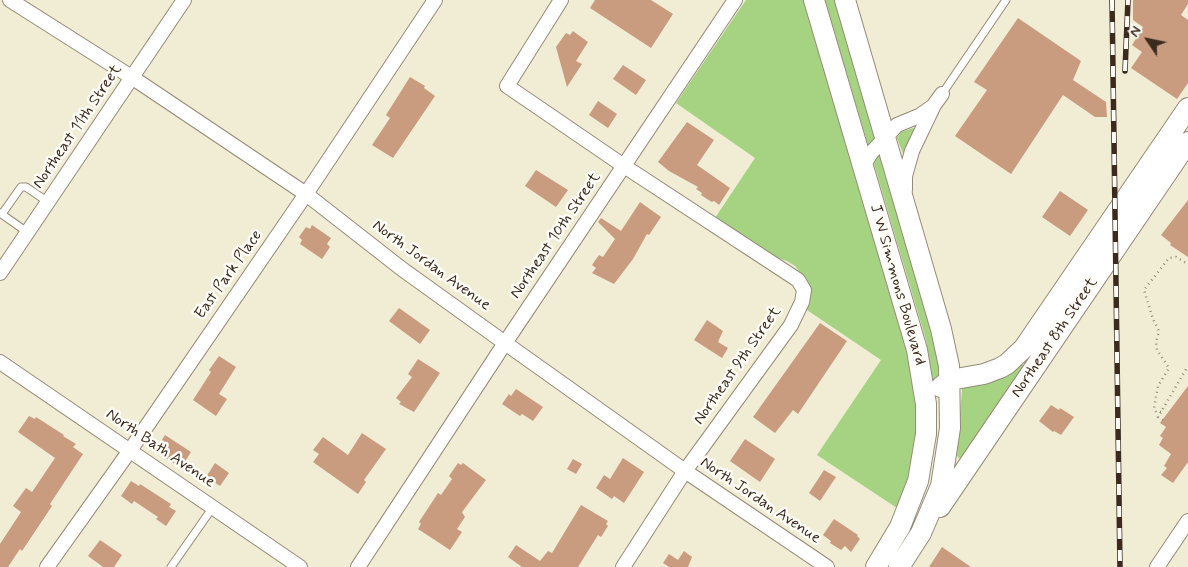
<!DOCTYPE html>
<style>
body{margin:0}
#map{position:relative;width:1188px;height:567px;overflow:hidden;background:#f1ecd4;font-family:Mynerve,sans-serif}
canvas{display:block}
.north{position:absolute;left:1123px;top:15px;width:50px;height:50px;-webkit-text-stroke:4px #fdfcf7;paint-order:stroke;rotate:304deg;font-size:14px;font-weight:700;line-height:20px;text-align:center;color:#3b2a1e}
.north::after{content:'';display:block;margin:auto;width:18px;height:22px;background:#3b2a1e;clip-path:polygon(50% 0,100% 100%,50% 72%,0 100%)}
</style>
<div id="map">
<canvas width="1188" height="567"></canvas>
<div class="north">N</div>
</div>
<script>
const ctx = document.querySelector('canvas').getContext('2d');
ctx.lineJoin = 'round';
function paint(path, color) { ctx.fillStyle = color; ctx.fill(path, 'evenodd'); }
const toPath = rows => new Path2D(rows.map(r => 'M' + r).join(''));
function trace(path, color, width, dash) { ctx.strokeStyle = color; ctx.lineWidth = width; ctx.lineCap = dash ? 'butt' : 'round'; ctx.setLineDash(dash || []); ctx.stroke(path); }
function write(font, color, halo, rows, align = 'center') {
  ctx.font = font + ' Mynerve,sans-serif'; ctx.lineWidth = 5; ctx.setLineDash([]); ctx.textBaseline = 'middle'; ctx.strokeStyle = halo; ctx.fillStyle = color; for (const [text, x, y, turn = 0] of rows) {
    ctx.save(); ctx.translate(x, y); ctx.rotate((+turn || 0) * Math.PI / 180); ctx.textAlign = isNaN(turn) ? turn : align; if (halo) ctx.strokeText(text, 0, 0); ctx.fillText(text, 0, 0); ctx.restore();
  }
}
paint(toPath([
 [746,0,805,0,909,350,918,414,913,465,900,510,817,455,881,360,807,310,809,298,802,275,795,266,787,261,768,255,715,218,755,158,676,103],
 [825,0,837,0,877,135,873,145,868,145],
 [913,128,915,129,904,156,897,138,901,132],
 [881,154,941,350,943,379,933,381,926,340,874,164,876,156],
 [1022,364,1026,367,965,458,960,459,957,456,962,389,967,386,1008,374]
]), '#a5d381');
paint(toPath([
 [595,0,651,0,673,14,651,48,590,8],
 [1133,0,1188,0,1188,4,1181,15,1188,20,1188,83,1177,99,1131,68,1142,52,1132,45,1143,27,1133,20],
 [1018,18,1081,61,1073,80,1106,102,1107,117,1095,117,1063,95,1011,174,955,136,987,90,974,82],
 [573,31,588,42,576,61,582,64,567,87,556,47,566,33,570,35],
 [623,65,646,80,636,95,613,79],
 [410,77,425,86,424,88,435,96,393,158,372,145,390,118,386,115],
 [598,101,617,114,608,128,589,115],
 [687,122,714,140,697,165,730,188,719,205,714,201,712,202,707,199,701,195,702,193,696,189,698,187,669,171,658,162],
 [536,170,568,190,556,207,525,186],
 [1060,191,1088,210,1070,236,1042,217],
 [1188,200,1188,257,1170,245,1171,243,1161,235],
 [640,202,661,217,649,235,647,234,633,259,614,284,592,273,596,268,592,265,599,255,603,257,615,239,598,222,601,218,621,231],
 [312,225,331,238,327,244,330,247,322,259,300,244,302,240,299,237,306,227,310,229],
 [399,308,430,330,420,344,389,321],
 [707,320,723,331,718,342,728,348,722,358,694,340],
 [820,323,847,341,798,414,793,410,775,433,753,417],
 [219,356,236,367,219,394,227,399,216,416,193,400,211,372,209,370],
 [418,359,440,373,414,412,399,404,401,402,396,398,412,377,408,374],
 [1188,386,1188,462,1173,483,1161,475,1167,468,1164,466,1171,454,1159,445,1163,438,1160,436,1166,427,1160,423],
 [516,389,543,407,533,421,522,414,520,416,502,404,509,394,511,396],
 [1051,405,1059,410,1060,408,1074,417,1061,435,1054,431,1053,432,1039,421],
 [29,416,35,419,36,417,64,435,63,436,76,444,73,447,83,454,50,504,52,506,22,551,20,549,8,567,0,567,0,544,21,512,13,506,26,488,32,492,55,458,18,432],
 [362,433,386,449,364,480,366,482,358,494,313,462,319,454,313,450,323,437,348,455],
 [165,435,191,452,181,468,155,451],
 [745,439,775,459,760,482,730,461],
 [623,458,644,472,624,503,614,496,612,499,596,488,604,475,610,479],
 [573,459,582,464,576,474,567,469],
 [215,463,229,473,220,486,206,477],
 [458,463,461,465,463,463,486,480,462,512,465,517,457,529,462,532,450,550,418,529,421,524,419,522,438,493,441,495,452,479,449,476],
 [824,470,836,477,820,501,809,493],
 [131,481,139,486,140,484,171,504,169,507,176,511,166,526,156,519,158,517,134,501,132,504,121,496],
 [581,505,608,521,606,524,608,526,601,537,598,535,578,567,522,567,508,557,516,545,540,561,548,551,552,553],
 [834,519,858,535,857,536,860,539,851,552,845,546,841,550,830,543,831,541,823,535],
 [100,540,122,555,114,567,103,567,88,556],
 [942,547,971,567,929,567],
 [684,551,692,557,688,567,669,567,663,563,669,554,678,560]
]), '#c99c80');
const lane = toPath([
 [942,94,1006,0],
 [0,213,27,232],
 [2,214,21,187,26,187,48,202],
 [171,567,213,507]
]);
const street = toPath([
 [10,0,133,78,306,194,402,269,505,343,685,471,827,567],
 [561,0,507,86,624,166,798,280,804,290,802,302,791,325,685,471,623,567],
 [863,166,871,153,897,125,919,116,932,107],
 [905,190,905,176,912,151,934,105,942,94],
 [0,273,184,0],
 [0,362,300,567],
 [47,567,131,449,306,194,435,0],
 [358,567,505,343,735,0],
 [1157,567,1188,521]
]);
const secondary = toPath([
 [814,0,917,350,926,404,926,434,918,481,900,527,876,567],
 [845,0,941,329,949,366,950,428,941,486,921,533,899,567],
 [941,387,950,380,984,374,1000,368,1007,364,1024,348,1188,108],
 [940,507,1188,142]
]);
trace(lane, '#968b79', 9);
trace(street, '#968b79', 16);
trace(secondary, '#968b79', 22);
trace(toPath([
 [1161,412,1156,412,1154,408,1158,386,1169,368,1157,350,1156,342,1159,331,1153,319,1144,290,1169,258,1176,257,1188,264],
 [1163,420,1158,417,1188,366]
]), '#968b79', 2.5, [1, 4]);
trace(lane, '#fff', 7);
trace(street, '#fff', 14);
trace(secondary, '#fff', 20);
const rail = toPath([
 [1112,0,1120,567],
 [1125,71,1128,0]
]);
trace(rail, '#3b2a1e', 5.5);
trace(rail, '#fdfcf7', 4, [11]);
write('16px', '#3b2a1e', '#fdfcf7', [
 ["Northeast 11th Street",78,127,-56],
 ["Northeast 10th Street",556,236,-56],
 ["North Jordan Avenue",431,266,36],
 ["East Park Place",229,275,-55],
 ["J W Simmons Boulevard",897,285,74],
 ["Northeast 8th Street",1055,338,-56],
 ["Northeast 9th Street",738,366,-55],
 ["North Bath Avenue",160,449,34],
 ["North Jordan Avenue",760,501,34]
]);
</script>
